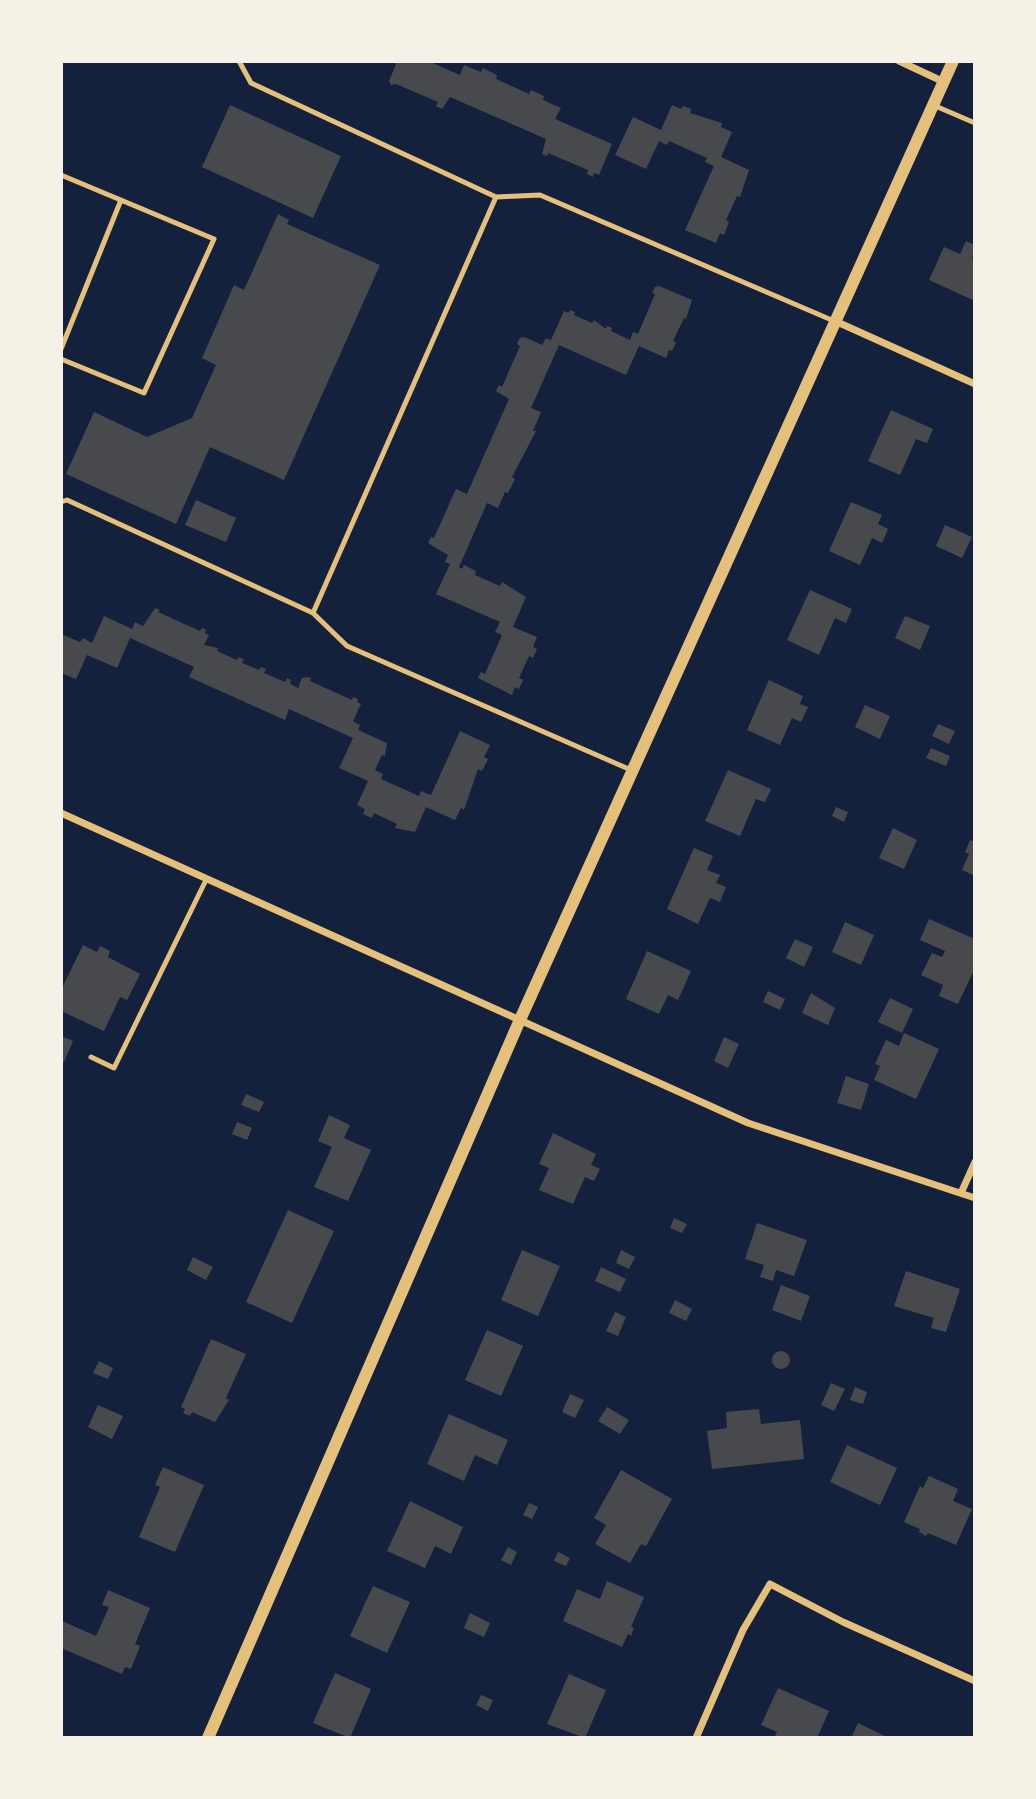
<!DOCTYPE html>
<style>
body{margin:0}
#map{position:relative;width:1036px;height:1799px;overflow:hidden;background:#14213d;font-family:Mulish,sans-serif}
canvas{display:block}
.frame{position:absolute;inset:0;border:63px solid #f6f1e7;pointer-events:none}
</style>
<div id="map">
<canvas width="1036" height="1799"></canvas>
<div class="frame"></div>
</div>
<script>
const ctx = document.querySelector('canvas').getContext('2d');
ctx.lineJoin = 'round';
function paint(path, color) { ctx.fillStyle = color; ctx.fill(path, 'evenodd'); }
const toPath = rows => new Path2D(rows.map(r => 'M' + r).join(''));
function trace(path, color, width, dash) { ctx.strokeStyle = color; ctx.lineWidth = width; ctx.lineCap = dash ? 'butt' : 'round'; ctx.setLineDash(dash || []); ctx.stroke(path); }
paint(toPath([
 [391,61,428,61,460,75,464,65,481,72,483,68,497,75,496,79,529,94,531,90,544,96,543,100,561,108,555,119,612,144,599,175,594,173,593,177,587,174,588,170,548,153,547,156,542,154,546,139,450,97,442,109,436,106,438,102,396,84,391,85,389,81,396,64],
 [230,105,341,156,313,218,202,167],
 [672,105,681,109,683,106,691,109,690,113,722,123,721,127,732,132,721,157,749,170,740,197,737,196,726,220,729,222,724,235,720,233,716,243,685,230,714,166,705,162,707,158,669,141,667,145,659,141,646,169,615,155,633,117,661,130],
 [278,214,289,220,287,224,380,265,284,480,210,447,176,524,66,474,94,412,147,437,192,418,216,365,202,358,234,285,244,290],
 [966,241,975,245,972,259,975,260,975,301,929,280,944,247,960,254],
 [659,286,692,300,686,319,684,318,673,341,676,342,672,351,669,350,666,358,639,346,626,375,559,345,531,408,541,412,533,431,536,431,512,477,515,479,508,493,505,492,498,508,487,503,459,567,462,569,464,565,476,571,475,575,500,586,502,582,526,597,513,627,537,637,533,647,537,649,533,658,529,656,519,678,523,680,519,689,515,687,512,695,478,678,481,672,485,674,502,635,495,632,500,622,436,594,450,564,445,562,448,555,428,543,431,537,434,538,456,489,467,494,509,399,496,391,499,385,502,387,520,346,517,344,520,338,524,337,542,345,546,338,551,340,564,311,568,313,570,310,575,312,574,315,592,323,594,320,606,329,607,326,612,328,611,331,630,340,633,332,638,334,655,294,652,293,655,287],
 [891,410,933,429,927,443,916,439,900,475,868,461],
 [196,500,236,518,226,542,185,525],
 [851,502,882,515,878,524,888,529,882,543,872,538,860,565,829,551],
 [945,525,972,537,962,558,936,546],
 [810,590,852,609,846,623,835,618,819,655,787,640],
 [155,608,160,610,158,612,200,631,202,628,206,630,205,633,209,635,204,645,218,648,217,651,237,660,239,657,244,659,242,663,259,670,261,667,266,669,264,673,285,682,287,678,291,680,290,684,298,688,302,678,307,677,311,678,310,681,352,700,353,697,358,699,357,702,361,704,353,721,360,725,358,730,387,743,385,756,382,755,375,770,383,774,381,779,419,796,421,791,431,795,460,731,490,745,484,757,488,759,482,771,478,769,464,810,461,808,455,820,426,807,415,832,395,828,397,824,374,813,372,818,363,814,365,809,357,805,368,781,339,768,353,738,289,709,285,720,189,677,194,667,130,638,117,668,87,655,76,679,61,673,61,634,80,642,83,638,92,643,104,616,132,629,135,622,143,626],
 [905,616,930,626,920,650,895,638],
 [769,680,803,696,800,704,808,707,801,722,792,718,780,745,747,730],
 [865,705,890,716,880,739,855,727],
 [938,724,955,731,949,744,932,736],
 [931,748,950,756,946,766,926,758],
 [728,770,771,789,765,802,756,799,740,836,705,821],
 [836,807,848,812,844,822,832,816],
 [893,828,917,840,904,869,879,858],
 [970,840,975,842,975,876,962,870,969,854,965,852],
 [694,848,713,856,707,870,720,875,716,883,726,887,720,902,710,898,698,924,667,909],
 [929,919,975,939,975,968,958,1004,939,996,943,985,921,975,932,953,942,957,945,951,920,940],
 [845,922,874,935,861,965,832,952],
 [795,939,813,947,804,967,786,958],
 [83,945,97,952,100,946,110,951,108,957,140,974,127,1000,120,997,104,1031,61,1011,61,990],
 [647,951,691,971,678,1000,668,995,659,1014,626,999],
 [768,991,785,999,780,1010,763,1002],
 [811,993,835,1008,828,1025,802,1013],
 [890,998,913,1009,902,1033,878,1022],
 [904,1033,939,1049,916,1099,874,1080,880,1066,875,1064,886,1040,899,1046],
 [61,1036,73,1041,64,1062,61,1061],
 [724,1037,739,1044,728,1068,714,1061],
 [846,1076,869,1084,861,1110,837,1103],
 [246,1094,264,1102,259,1112,241,1105],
 [329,1115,350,1125,344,1138,371,1150,348,1201,314,1187,332,1147,318,1141],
 [237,1122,252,1128,247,1140,232,1134],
 [553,1133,596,1154,591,1165,600,1169,594,1181,585,1177,573,1204,539,1190,549,1168,539,1164],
 [288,1210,334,1231,292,1323,246,1302],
 [674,1218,687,1224,682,1233,670,1228],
 [757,1223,807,1240,794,1276,776,1270,773,1281,760,1277,764,1265,745,1259],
 [522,1250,560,1266,538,1316,501,1300],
 [621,1250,635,1257,629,1269,616,1263],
 [193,1257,213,1267,206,1280,187,1270],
 [601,1267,626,1279,620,1292,595,1281],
 [906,1271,960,1289,946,1332,931,1328,934,1318,894,1306],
 [781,1285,810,1296,801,1321,772,1310],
 [675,1300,692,1309,686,1321,669,1313],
 [615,1312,626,1317,618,1336,606,1331],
 [487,1330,523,1346,501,1396,465,1380],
 [211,1339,246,1354,226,1398,229,1400,215,1422,192,1412,190,1416,183,1413,185,1409,181,1407],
 '772 1360a9 9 0 1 1 18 0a9 9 0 1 1-18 0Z',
 [99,1361,113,1368,108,1379,93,1373],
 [831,1383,845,1389,834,1411,821,1405],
 [855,1387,867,1392,863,1404,850,1400],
 [570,1394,584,1400,575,1418,562,1412],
 [98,1405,123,1416,112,1439,88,1427],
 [607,1407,629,1420,620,1434,598,1421],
 [759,1409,761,1424,800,1420,804,1459,712,1469,707,1431,727,1428,726,1412],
 [449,1414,508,1440,497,1465,475,1455,464,1481,427,1464],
 [847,1445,897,1468,880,1505,830,1482],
 [163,1467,204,1485,175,1552,139,1537,160,1487,155,1485],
 [621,1470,672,1499,646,1546,641,1544,630,1563,595,1544,606,1525,594,1518],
 [929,1476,958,1489,953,1501,972,1509,956,1545,928,1533,926,1536,919,1532,920,1529,904,1522,920,1486,923,1488],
 [410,1501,463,1527,451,1554,435,1546,425,1568,387,1551],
 [529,1503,538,1507,532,1519,523,1515],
 [508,1547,517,1552,511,1565,501,1560],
 [558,1552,570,1558,566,1566,554,1561],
 [607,1581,644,1597,631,1627,634,1628,631,1636,628,1634,622,1647,563,1621,577,1589,600,1599],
 [373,1586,410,1602,387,1653,350,1636],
 [108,1590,150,1608,135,1644,140,1646,131,1669,125,1667,122,1674,61,1648,62,1621,96,1636,109,1607,102,1605],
 [470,1613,490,1623,484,1637,464,1628],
 [335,1673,371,1689,350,1738,313,1723],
 [569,1674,606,1690,585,1738,547,1724],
 [778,1688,829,1711,817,1738,774,1738,777,1732,761,1725],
 [481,1695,493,1700,488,1711,476,1705],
 [858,1723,889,1738,851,1738]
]), '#48494c');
trace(toPath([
 [239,61,251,83,496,197,540,195,834,321],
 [933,105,975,123],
 [61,175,214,239,144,393,61,359],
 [61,349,121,200],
 [61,502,67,500,313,613,347,646,631,770],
 [313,613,496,197],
 [91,1057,114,1068,206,880]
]), '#e5c07b', 5);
trace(toPath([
 [899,61,944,82],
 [835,321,975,384],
 [61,813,748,1123,975,1198],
 [961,1193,975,1162],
 [696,1738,743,1630,770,1584,843,1622,975,1681]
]), '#e5c07b', 7);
trace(toPath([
 [208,1738,519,1022,953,61]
]), '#e5c07b', 12);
</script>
